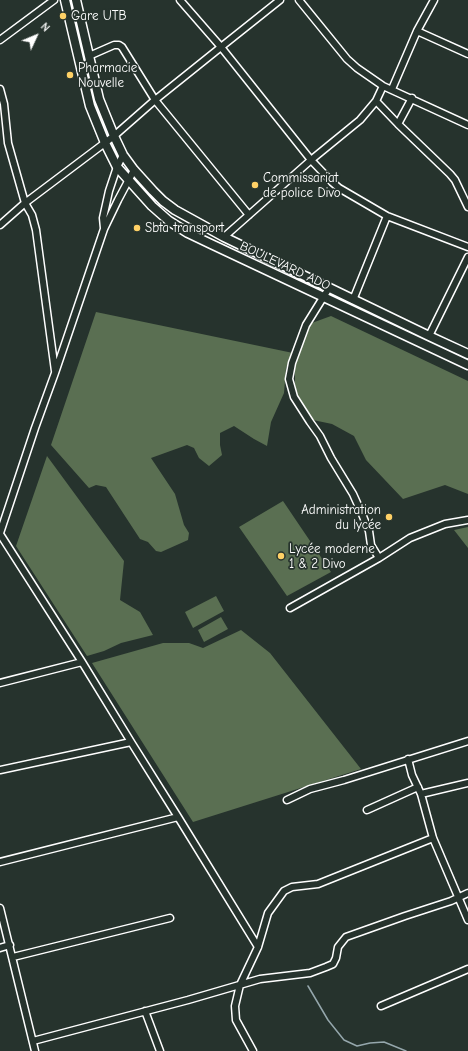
<!DOCTYPE html>
<meta charset="utf-8">
<style>
body{margin:0}
#map{position:relative;width:468px;height:1051px;overflow:hidden;background:#26332d;font-family:"Comic Neue",sans-serif}
canvas{display:block}
.north{position:absolute;left:16px;top:16px;width:40px;height:40px;-webkit-text-stroke:3px #26332d;paint-order:stroke;rotate:46deg;font-size:11px;font-weight:700;line-height:16px;text-align:center;color:#fff}
.north::after{content:'';display:block;margin:auto;width:14px;height:18px;background:#fff;clip-path:polygon(50% 0,100% 100%,50% 72%,0 100%)}
</style>
<div id="map">
<canvas width="468" height="1051"></canvas>
<div class="north">N</div>
</div>
<script>
const ctx = document.querySelector('canvas').getContext('2d');
ctx.lineJoin = 'round';
function paint(path, color) { ctx.fillStyle = color; ctx.fill(path, 'evenodd'); }
const toPath = rows => new Path2D(rows.map(r => 'M' + r).join(''));
function trace(path, color, width, dash) { ctx.strokeStyle = color; ctx.lineWidth = width; ctx.lineCap = dash ? 'butt' : 'round'; ctx.setLineDash(dash || []); ctx.stroke(path); }
function write(font, color, halo, rows, align = 'center') {
  ctx.font = font + ' "Comic Neue",sans-serif'; ctx.lineWidth = 3.5; ctx.setLineDash([]); ctx.textBaseline = 'middle'; ctx.strokeStyle = halo; ctx.fillStyle = color; for (const [text, x, y, turn = 0] of rows) {
    ctx.save(); ctx.translate(x, y); ctx.rotate((+turn || 0) * Math.PI / 180); ctx.textAlign = isNaN(turn) ? turn : align; if (halo) ctx.strokeText(text, 0, 0); ctx.fillText(text, 0, 0); ctx.restore();
  }
}
paint(toPath([
 [96,312,293,353,286,368,284,393,271,422,267,446,254,439,234,426,220,433,220,445,222,455,209,466,199,458,194,448,187,445,151,458,175,494,184,525,189,533,188,540,161,552,156,551,148,542,140,539,106,487,96,485,89,488,51,445],
 [331,316,468,381,468,494,445,485,403,499,366,460,354,436,332,424,313,420,298,400,295,384,295,369,298,355,309,324],
 [47,456,124,561,120,600,140,612,153,635,121,643,104,651,87,656,16,546],
 [283,501,331,572,287,596,239,527],
 [468,527,468,548,454,530],
 [216,596,224,611,193,628,185,612],
 [221,617,228,629,204,642,198,630],
 [241,630,270,653,361,769,193,822,92,663,163,643,189,643,203,648]
]), '#5a6f52');
trace(toPath([
 [308,986,328,1020,344,1040,357,1046,370,1043,384,1042,406,1051]
]), '#95a7ac', 1.5);
const minor = toPath([
 [180,0,221,47,311,160,332,182,339,188,387,216,468,247],
 [299,0,347,59,357,68,383,86,468,125],
 [417,31,468,54],
 [0,40,54,0],
 [89,56,114,45,119,45,122,47,155,100,249,215],
 [383,86,376,101,398,124,450,174,455,180,468,207],
 [0,89,4,104,8,143,25,203,32,215,36,230,55,371],
 [392,89,417,31,434,0],
 [398,124,412,98],
 [0,225,25,203,114,136,155,100,221,47,280,0],
 [104,228,103,218,109,191,117,167,123,155],
 [224,237,311,160,360,120,376,101],
 [329,288,306,325,292,363,289,379,294,397,310,422,320,436,331,458,353,494,362,514,369,531,371,545,379,558],
 [353,300,387,216],
 [429,336,468,257],
 [0,533,35,428,55,373,104,229,118,200,134,170],
 [0,534,82,662,131,742,178,817,258,947],
 [290,608,379,558,410,538,445,524,468,520],
 [0,683,82,662],
 [408,759,412,775,421,794,433,838,468,920],
 [0,770,131,742],
 [421,794,468,783],
 [287,800,310,789,344,780,468,741],
 [367,810,418,787],
 [0,862,178,817],
 [0,908,35,1051],
 [0,948,10,945],
 [13,957,170,918],
 [381,1006,468,969],
 [145,1011,160,1051],
 [33,1041,188,1000,260,979,310,973,326,967,333,964,336,958,338,947,346,937,405,916,451,901,468,893],
 [253,1051,236,1020,235,1006,240,985,258,947,268,913,284,891,292,887,318,884,433,838]
]);
const major = toPath([
 [65,0,90,106,105,143,117,167,152,206,169,221,188,233,211,244,468,365],
 [76,0,99,99,114,136,123,155,134,170,153,191,163,201,175,210,224,237,429,336,468,354]
]);
trace(minor, '#fff', 9);
trace(major, '#fff', 11);
trace(minor, '#26332d', 6);
trace(major, '#26332d', 8);
for (const [x, y, r, color] of [
 [63,16,4,"#ffd166"],
 [70,75,4,"#ffd166"],
 [255,185,4,"#ffd166"],
 [137,228,4,"#ffd166"],
 [389,517,4,"#ffd166"],
 [281,556,4,"#ffd166"]
]) { const dot = new Path2D(); dot.arc(x, y, r, 0, 2 * Math.PI); ctx.fillStyle = color; ctx.fill(dot); trace(dot, '#26332d', 1.5); }
write('13px', '#fff', '#26332d', [
 ["Gare UTB",71,16],
 ["Pharmacie",78,68],
 ["Nouvelle",78,83],
 ["Commissariat",263,178],
 ["de police Divo",263,193],
 ["Sbta transport",145,228],
 ["Administration",381,510,"right"],
 ["du lycée",381,525,"right"],
 ["Lycée moderne",289,549],
 ["1 & 2 Divo",289,564]
], 'left');
write('13px', '#fff', '#26332d', [
 ["BOULEVARD ADO",285,266,25]
]);
</script>
